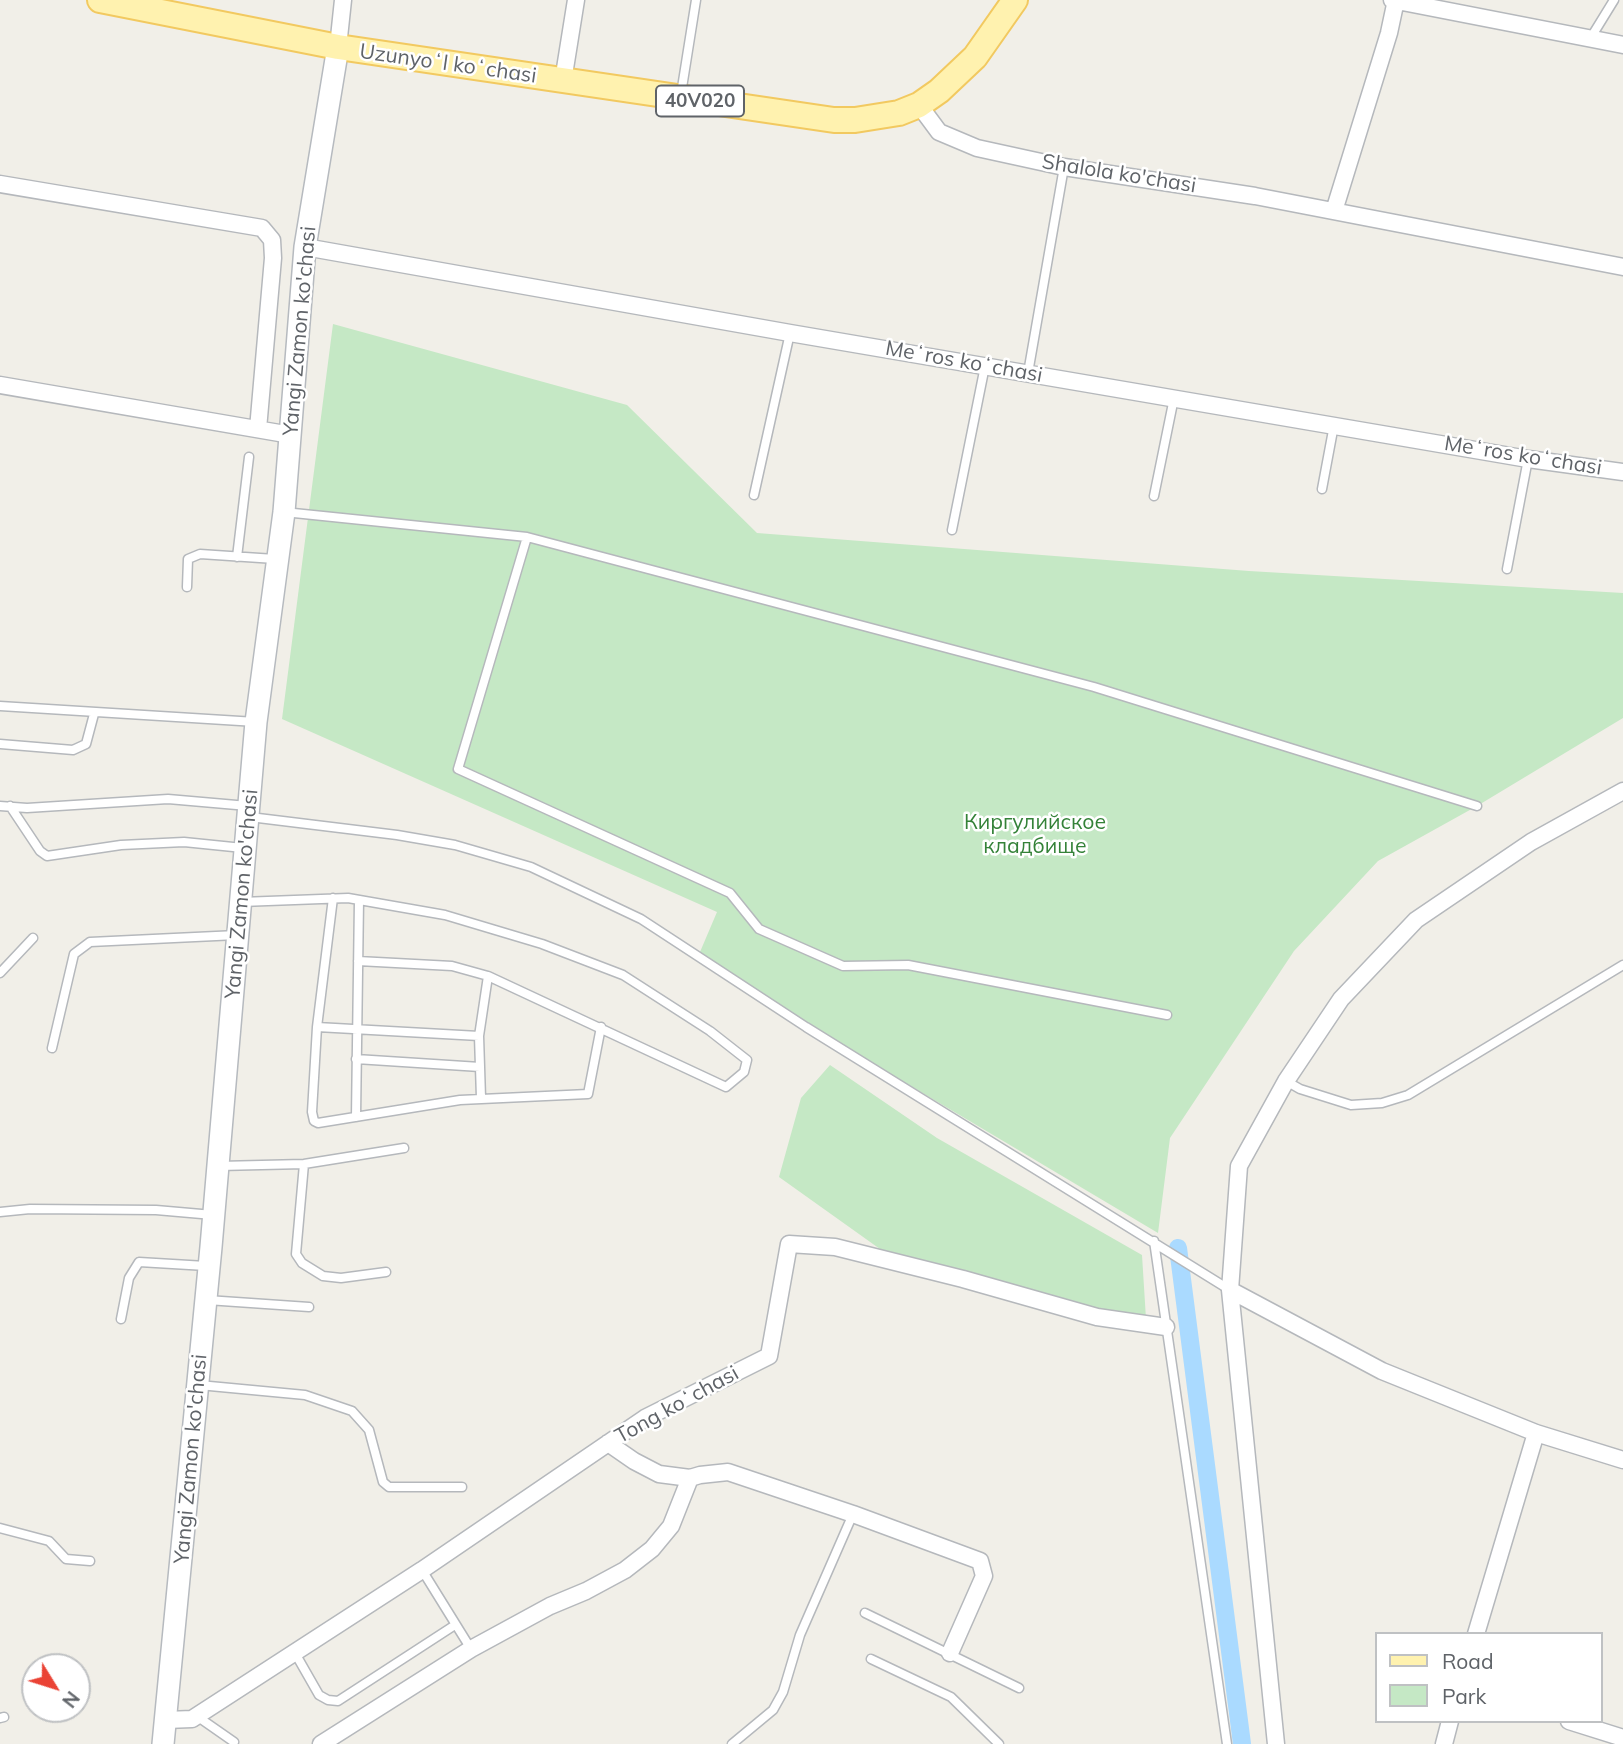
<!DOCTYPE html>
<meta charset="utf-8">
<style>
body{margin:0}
#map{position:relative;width:1623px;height:1744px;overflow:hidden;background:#f1efe8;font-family:Mulish,sans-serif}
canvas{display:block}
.legend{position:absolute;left:1375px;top:1632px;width:228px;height:91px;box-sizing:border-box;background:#fff;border:2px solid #bfc1c3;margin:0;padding:9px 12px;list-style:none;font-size:21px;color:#5f6368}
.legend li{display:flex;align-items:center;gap:14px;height:35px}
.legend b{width:35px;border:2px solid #bfc1c3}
.north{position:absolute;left:21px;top:1653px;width:70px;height:70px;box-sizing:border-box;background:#fff;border:2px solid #bfc1c3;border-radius:50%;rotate:128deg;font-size:19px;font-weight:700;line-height:28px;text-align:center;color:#5f6368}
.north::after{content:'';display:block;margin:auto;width:24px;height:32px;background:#ea4335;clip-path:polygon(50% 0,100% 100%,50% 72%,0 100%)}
</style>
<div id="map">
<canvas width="1623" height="1744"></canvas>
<ul class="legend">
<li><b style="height:9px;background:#fff2af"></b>Road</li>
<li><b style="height:19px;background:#c5e8c5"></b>Park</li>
</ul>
<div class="north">N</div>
</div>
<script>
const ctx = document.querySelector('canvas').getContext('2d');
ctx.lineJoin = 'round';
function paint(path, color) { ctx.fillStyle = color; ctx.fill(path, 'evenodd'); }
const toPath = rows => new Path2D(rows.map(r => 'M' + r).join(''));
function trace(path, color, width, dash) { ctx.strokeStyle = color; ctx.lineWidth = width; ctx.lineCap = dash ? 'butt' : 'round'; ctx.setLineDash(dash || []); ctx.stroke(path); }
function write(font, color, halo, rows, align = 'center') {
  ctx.font = font + ' Mulish,sans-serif'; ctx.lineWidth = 5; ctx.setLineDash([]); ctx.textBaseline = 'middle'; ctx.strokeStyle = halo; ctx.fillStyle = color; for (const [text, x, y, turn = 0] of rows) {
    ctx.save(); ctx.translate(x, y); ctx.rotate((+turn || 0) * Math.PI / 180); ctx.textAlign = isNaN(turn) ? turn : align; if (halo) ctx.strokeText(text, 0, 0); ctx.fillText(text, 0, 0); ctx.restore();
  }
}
paint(toPath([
 [333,324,627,405,757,533,1249,571,1623,593,1623,718,1477,806,1378,861,1294,951,1170,1138,1158,1233,697,959,717,912,282,719],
 [830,1065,937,1138,1142,1255,1146,1319,1021,1291,887,1254,779,1177,801,1098]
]), '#c5e8c5');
trace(toPath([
 [1178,1248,1242,1744]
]), '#aadaff', 18);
const lane = toPath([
 [1590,39,1614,0],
 [681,94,696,0],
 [1028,373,1064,167],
 [1322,489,1334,425],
 [754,495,790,333],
 [1154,496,1174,398],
 [284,512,527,537,1094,687,1477,806],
 [952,530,985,366],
 [527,537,458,769,730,893,759,929,843,966,908,965,1167,1015],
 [237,557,249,457],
 [1507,569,1528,459],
 [187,587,188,559,200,554,275,559],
 [0,706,256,722],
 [0,744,73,750,86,744,94,714],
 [0,806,27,808,168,799,248,806],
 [10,806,40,851,47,856,121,845,184,842,243,848],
 [250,817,397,835,455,845,531,867,641,919,806,1027,1230,1290],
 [333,898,317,1027,312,1112,314,1121,318,1123,460,1100,588,1094,601,1027],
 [241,902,348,898,445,915,542,944,623,975,710,1031,747,1060,744,1072,726,1087,488,976,452,966,358,961],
 [0,973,33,938],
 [317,1027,479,1036],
 [52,1048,74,954,90,942,237,935],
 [356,1059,480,1067],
 [1286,1081,1300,1089,1351,1105,1382,1103,1408,1095,1623,965],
 [481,1098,479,1036,488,976],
 [356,1117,359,900],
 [304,1164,296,1254,302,1263,323,1276,341,1278,386,1272],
 [219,1166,304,1164,404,1148],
 [0,1212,30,1209,156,1210,213,1215],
 [1154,1241,1227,1744],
 [207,1300,309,1307],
 [121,1319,129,1278,139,1262,206,1266],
 [199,1385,305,1395,352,1411,369,1430,383,1482,389,1487,462,1487],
 [0,1528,49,1541,66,1559,90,1561],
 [422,1570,471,1649],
 [865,1613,1019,1688],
 [295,1653,319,1695,328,1700,338,1701,455,1625],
 [871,1659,951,1697,999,1744],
 [0,1718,4,1717],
 [195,1719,201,1719,234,1742],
 [732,1744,773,1710,783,1692,800,1635,853,1514]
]);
const street = toPath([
 [1392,0,1623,45],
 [338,47,343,0],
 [563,81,576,0],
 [919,105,939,132,977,148,1064,167,1255,196,1623,267],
 [0,184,262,228,272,240,273,258,258,429],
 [1334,211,1389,33,1396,0],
 [305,247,790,333,1528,459,1623,472],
 [0,385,291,435],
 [1230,1290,1382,1371,1536,1433,1623,1460],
 [608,1443,634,1461,659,1474,690,1478],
 [1476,1634,1536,1433],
 [166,1720,192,1719,422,1570,645,1418,769,1356,789,1244,835,1247,963,1279,1097,1317,1166,1327],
 [1569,1721,1623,1738],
 [321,1744,471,1649,550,1606,586,1591,625,1570,652,1549,671,1526,690,1478,700,1475,728,1472,853,1514,980,1561,984,1576,950,1653],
 [1276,1744,1230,1290,1239,1166,1286,1081,1341,999,1416,920,1531,842,1623,791],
 [1444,1744,1450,1721]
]);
const secondary = toPath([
 [163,1744,211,1247,256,722,284,512,305,247,338,47]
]);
const primary = toPath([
 [100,0,338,47,834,120,855,120,899,113,919,105,939,91,975,57,1015,0]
]);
trace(lane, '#b5b8bc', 11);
trace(street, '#b5b8bc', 19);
trace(secondary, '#b6babf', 24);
trace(primary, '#f2c960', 28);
trace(lane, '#fff', 8);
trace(street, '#fff', 16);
trace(secondary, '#fff', 21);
trace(primary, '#fff2af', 24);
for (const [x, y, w] of [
 [700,101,88]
]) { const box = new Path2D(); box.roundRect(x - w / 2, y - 15.5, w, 31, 5); ctx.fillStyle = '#fff'; ctx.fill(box); trace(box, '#5f6368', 2); }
write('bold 19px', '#5f6368', null, [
 ["40V020",700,101]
]);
write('21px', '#5f6368', '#fff', [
 ["Uzunyoʻl koʻchasi",448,64,8],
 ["Shalola ko'chasi",1119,174,9],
 ["Yangi Zamon ko'chasi",300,331,-85],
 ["Meʻros koʻchasi",964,362,10],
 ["Meʻros koʻchasi",1523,456,9],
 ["Yangi Zamon ko'chasi",242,894,-85],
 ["Tong koʻchasi",677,1405,-29],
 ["Yangi Zamon ko'chasi",191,1459,-85]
]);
write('21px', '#348238', '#fff', [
 ["Киргулийское",1035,823],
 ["кладбище",1035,847]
]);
</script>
